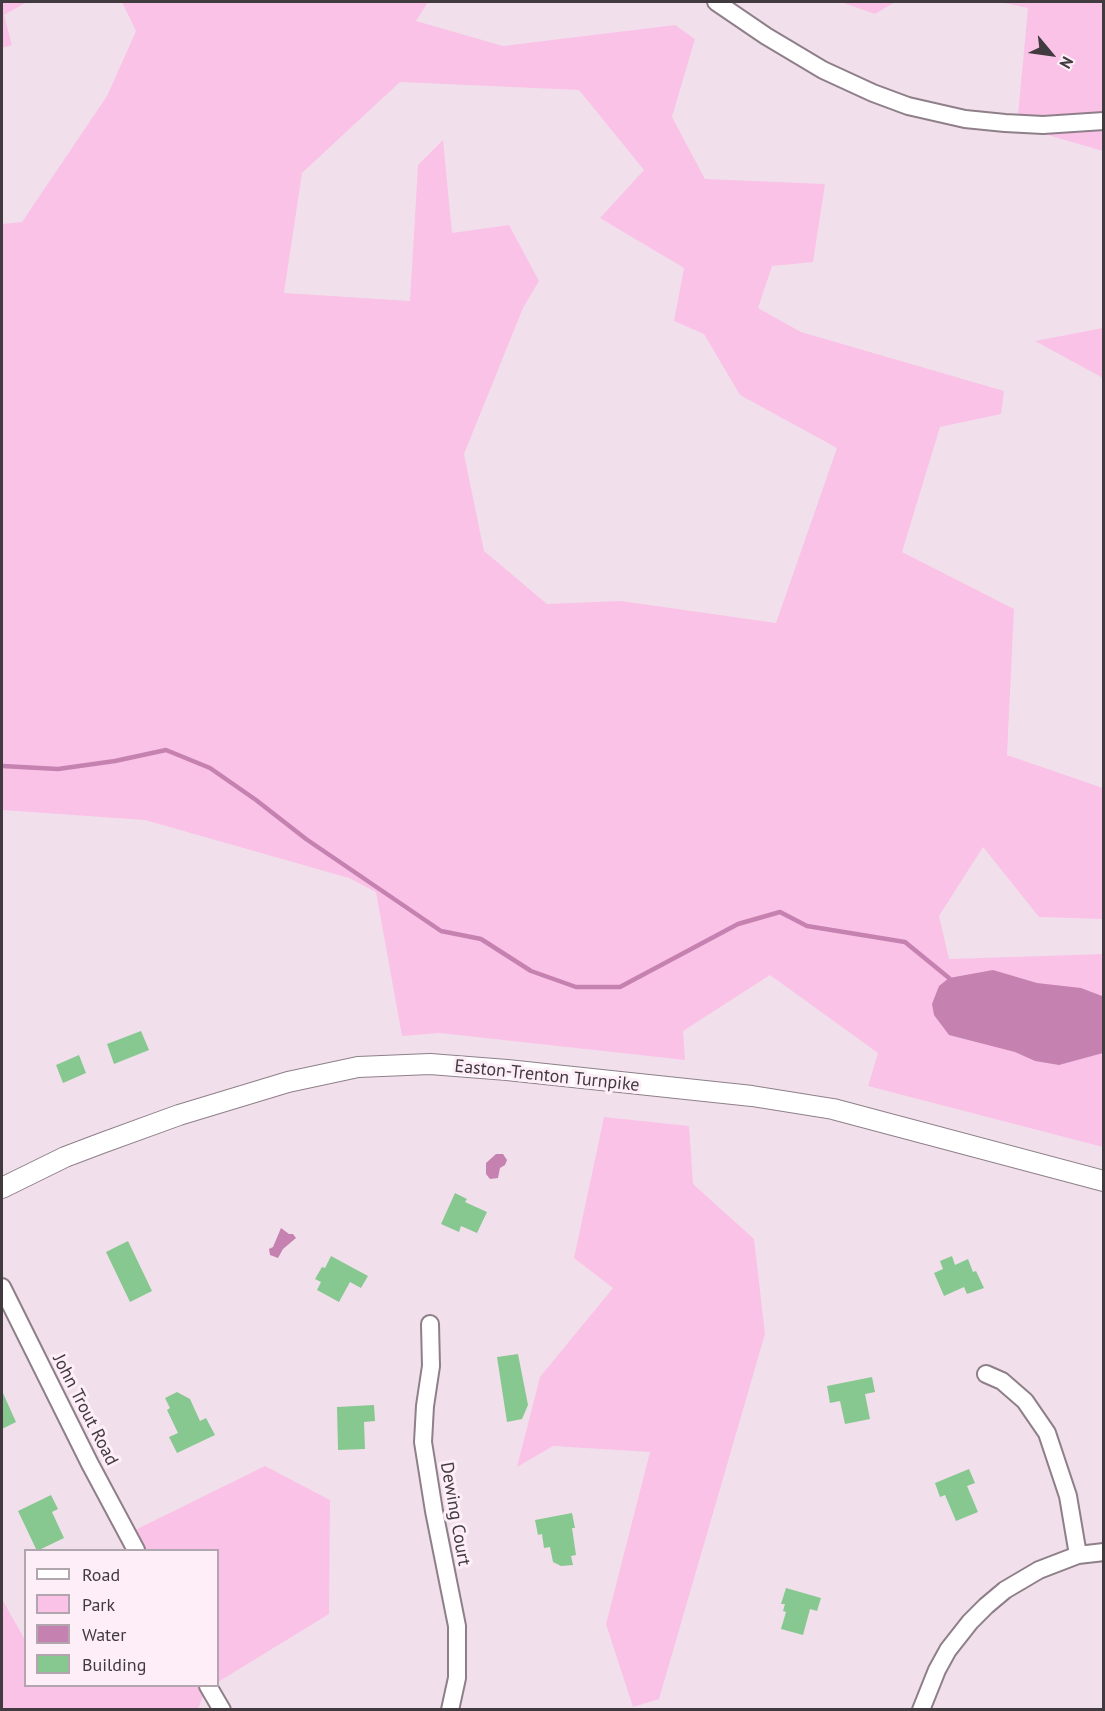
<!DOCTYPE html>
<style>
body{margin:0}
#map{position:relative;width:1105px;height:1711px;overflow:hidden;background:#f1e0eb;font-family:"PT Sans",sans-serif}
canvas{display:block}
.frame{position:absolute;inset:0;border:3px solid #413b3f;pointer-events:none}
.legend{position:absolute;left:24px;top:1549px;width:195px;height:138px;box-sizing:border-box;background:#feeef8;border:2px solid #b2a6ae;margin:0;padding:8px 10px;list-style:none;font-size:18px;color:#413b3f}
.legend li{display:flex;align-items:center;gap:12px;height:30px}
.legend b{width:30px;border:2px solid #b2a6ae}
.north{position:absolute;left:1021px;top:24px;width:60px;height:60px;-webkit-text-stroke:4px #feeef8;paint-order:stroke;rotate:119deg;font-size:16px;font-weight:700;line-height:24px;text-align:center;color:#413b3f}
.north::after{content:'';display:block;margin:auto;width:21px;height:27px;background:#413b3f;clip-path:polygon(50% 0,100% 100%,50% 72%,0 100%)}
</style>
<div id="map">
<canvas width="1105" height="1711"></canvas>
<div class="frame"></div>
<ul class="legend">
<li><b style="height:8px;background:#fff"></b>Road</li>
<li><b style="height:16px;background:#fac2e7"></b>Park</li>
<li><b style="height:16px;background:#c582b0"></b>Water</li>
<li><b style="height:16px;background:#87c790"></b>Building</li>
</ul>
<div class="north">N</div>
</div>
<script>
const ctx = document.querySelector('canvas').getContext('2d');
ctx.lineJoin = 'round';
function paint(path, color) { ctx.fillStyle = color; ctx.fill(path, 'evenodd'); }
const toPath = rows => new Path2D(rows.map(r => 'M' + r).join(''));
function trace(path, color, width, dash) { ctx.strokeStyle = color; ctx.lineWidth = width; ctx.lineCap = dash ? 'butt' : 'round'; ctx.setLineDash(dash || []); ctx.stroke(path); }
function write(font, color, halo, rows, align = 'center') {
  ctx.font = font + ' "PT Sans",sans-serif'; ctx.lineWidth = 6; ctx.setLineDash([]); ctx.textBaseline = 'middle'; ctx.strokeStyle = halo; ctx.fillStyle = color; for (const [text, x, y, turn = 0] of rows) {
    ctx.save(); ctx.translate(x, y); ctx.rotate((+turn || 0) * Math.PI / 180); ctx.textAlign = isNaN(turn) ? turn : align; if (halo) ctx.strokeText(text, 0, 0); ctx.fillText(text, 0, 0); ctx.restore();
  }
}
paint(toPath([
 [2,2,27,2,4,15,12,45,2,48],
 [122,2,428,2,416,21,503,46,675,25,695,39,672,117,705,179,825,184,813,262,772,266,758,308,801,332,1004,391,1001,414,940,427,902,552,1014,609,1007,755,1103,788,1103,919,1039,917,983,847,939,916,949,959,1103,954,1103,1147,868,1086,878,1053,770,975,683,1031,685,1060,440,1033,402,1036,376,892,349,878,145,820,2,810,2,224,22,222,107,96,136,31],
 [400,82,579,90,644,170,600,218,684,268,674,321,704,334,740,395,837,448,776,623,621,601,547,604,484,551,464,454,523,308,539,281,509,225,452,233,443,140,418,165,410,301,284,293,302,173],
 [841,2,895,2,875,14],
 [999,2,1103,2,1103,151,1017,126,1028,8],
 [1103,328,1103,378,1035,341],
 [604,1117,689,1126,693,1184,754,1239,765,1334,659,1699,633,1707,606,1624,650,1452,553,1446,517,1467,540,1377,613,1288,574,1258],
 [265,1466,330,1500,329,1614,218,1682,218,1550,132,1550,125,1535],
 [2,1599,25,1640,26,1686,211,1686,206,1689,198,1709,2,1709]
]), '#fac2e7');
paint(toPath([
 [993,970,1037,983,1081,988,1102,996,1104,997,1103,1053,1059,1065,1035,1061,1015,1052,949,1035,934,1015,932,1004,939,986,949,978],
 [496,1154,503,1154,507,1160,505,1165,500,1168,498,1178,490,1179,486,1174,486,1163],
 [281,1228,289,1234,293,1234,296,1238,283,1249,278,1258,270,1255,269,1249,273,1247]
]), '#c582b0');
trace(toPath([
 [2,766,58,769,115,761,166,750,210,768,256,800,306,839,441,931,481,939,531,971,576,987,620,987,738,924,780,912,807,926,905,942,949,978]
]), '#c582b0', 4.5);
paint(toPath([
 [141,1031,149,1050,114,1064,107,1044],
 [79,1055,86,1073,63,1083,56,1065],
 [455,1193,467,1199,465,1202,487,1212,477,1233,461,1226,459,1232,441,1224],
 [128,1241,152,1291,130,1302,106,1252],
 [331,1256,368,1276,361,1288,350,1282,339,1302,317,1290,321,1282,315,1279,322,1267,325,1268],
 [952,1256,955,1265,968,1259,973,1272,976,1271,984,1288,967,1294,964,1287,944,1296,934,1273,943,1269,940,1261],
 [518,1354,528,1405,522,1419,507,1422,497,1357],
 [872,1377,875,1392,865,1394,870,1419,845,1424,840,1401,830,1403,827,1386],
 [2,1391,16,1422,2,1429],
 [177,1392,190,1399,200,1421,206,1418,215,1435,177,1453,169,1437,178,1433,167,1410,170,1408,165,1398],
 [374,1405,375,1421,364,1422,365,1449,338,1450,337,1407],
 [969,1469,975,1483,967,1486,978,1512,956,1521,945,1495,940,1497,935,1483],
 [51,1495,58,1509,52,1512,64,1538,37,1551,18,1511],
 [572,1513,575,1528,572,1528,576,1555,571,1556,573,1565,561,1566,553,1562,550,1547,544,1548,542,1534,538,1535,535,1520],
 [786,1588,821,1598,817,1611,810,1609,803,1635,781,1629,786,1612,783,1611,785,1604,781,1604]
]), '#87c790');
const minor = toPath([
 [716,2,766,36,823,70,873,93,908,106,965,119,1005,123,1043,125,1104,121],
 [2,1287,90,1464,136,1550],
 [430,1324,431,1366,425,1406,423,1442,434,1511,457,1626,457,1678,450,1710],
 [986,1374,1002,1381,1025,1401,1047,1433,1068,1496,1078,1555],
 [208,1686,222,1710],
 [921,1710,937,1670,948,1650,970,1622,986,1606,1005,1590,1039,1570,1078,1555,1104,1552]
]);
const major = toPath([
 [2,1188,65,1157,102,1143,179,1115,288,1082,358,1067,430,1064,507,1070,752,1096,833,1109,1104,1181]
]);
trace(minor, '#8e7f89', 20);
trace(major, '#8e7f89', 22);
trace(minor, '#fff', 16);
trace(major, '#fff', 20);
write('18px', '#413b3f', '#feeef8', [
 ["Easton-Trenton Turnpike",547,1076,6],
 ["John Trout Road",85,1410,63],
 ["Dewing Court",455,1514,80]
]);
</script>
